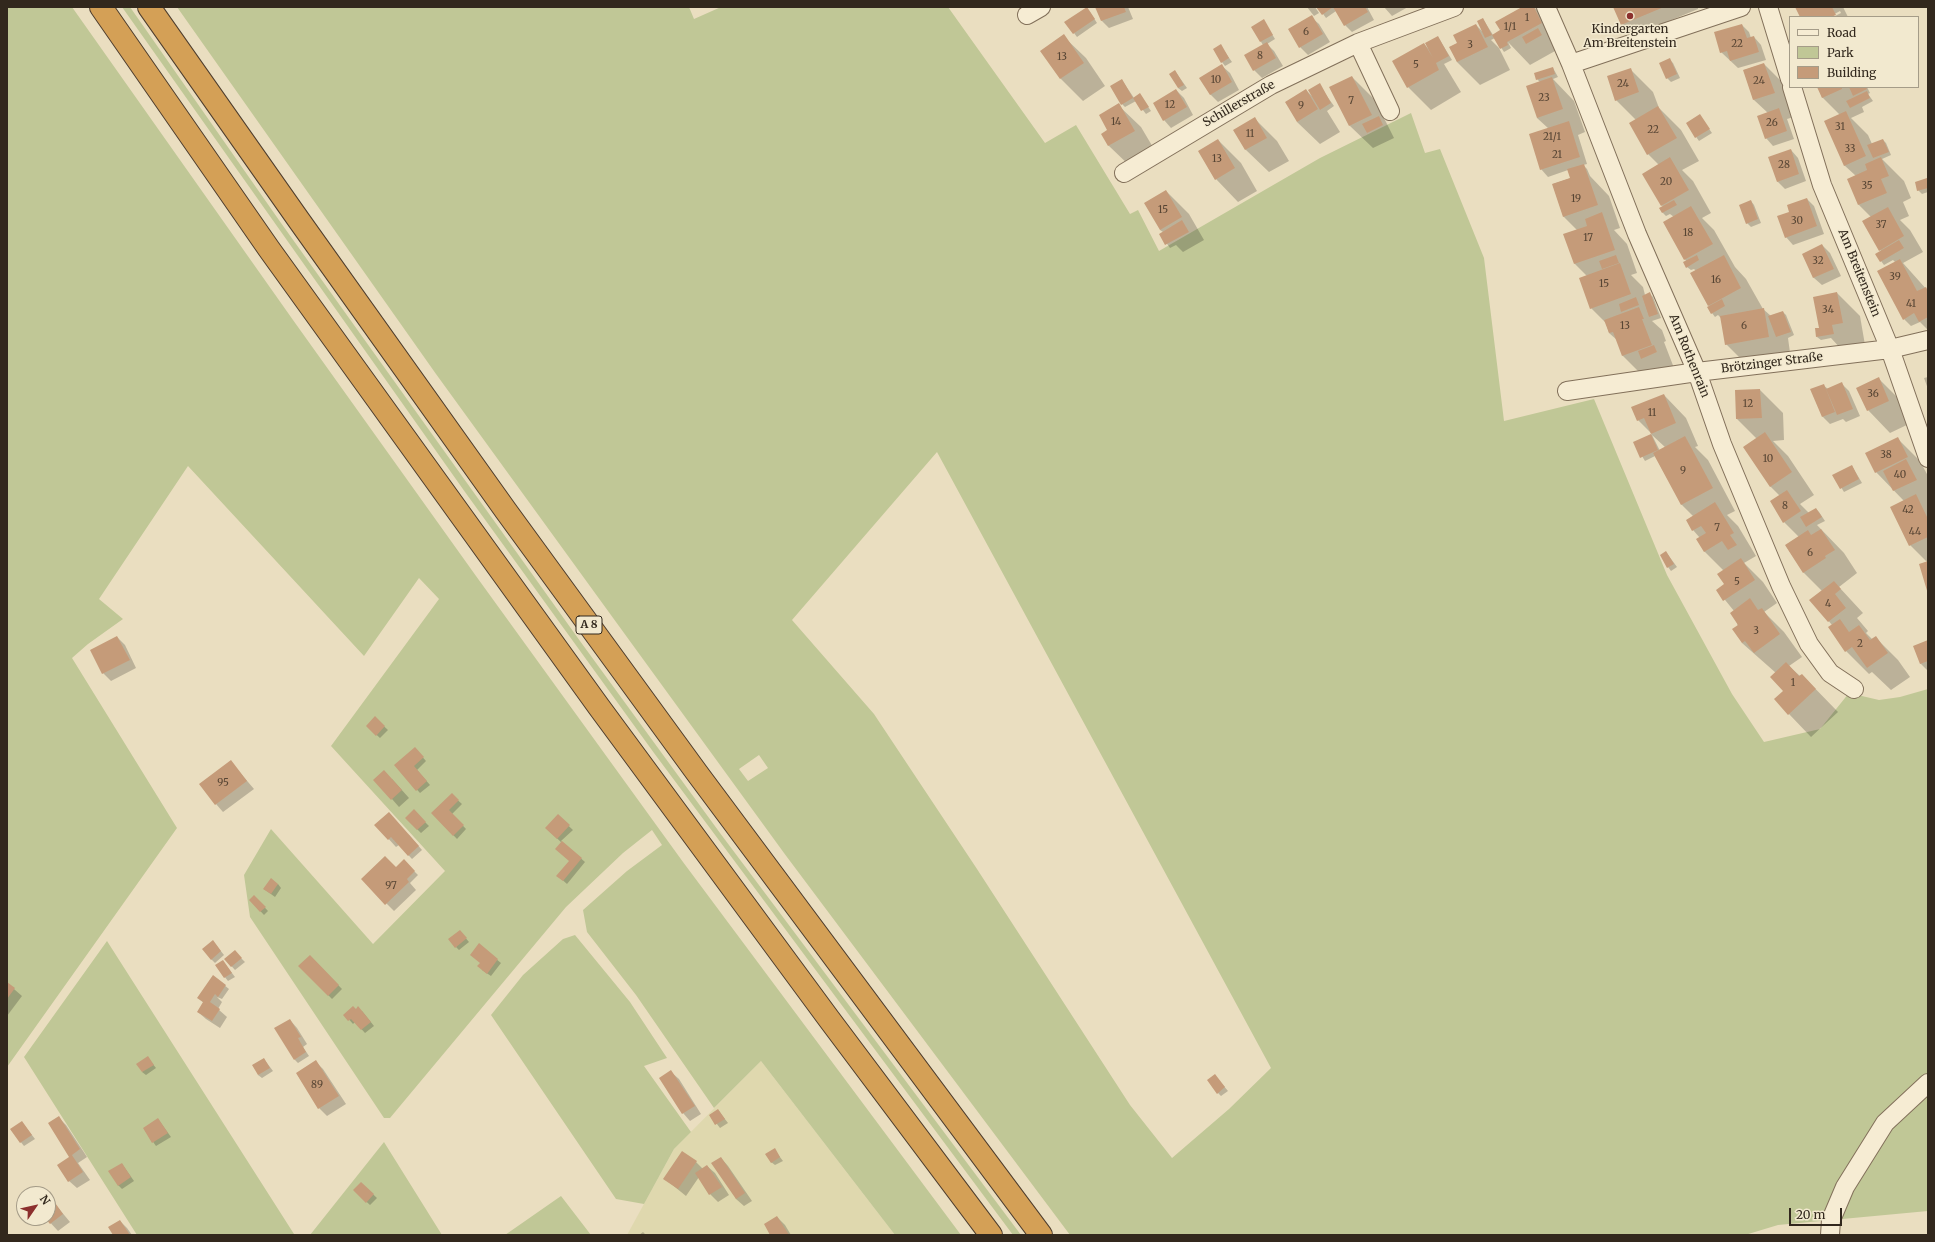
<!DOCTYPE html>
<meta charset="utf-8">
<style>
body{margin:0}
#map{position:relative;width:1935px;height:1242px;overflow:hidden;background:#eadec0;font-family:Merriweather,serif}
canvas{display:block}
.frame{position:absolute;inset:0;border:8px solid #32281d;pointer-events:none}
.legend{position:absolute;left:1789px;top:16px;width:130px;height:72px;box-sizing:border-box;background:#f2e9cf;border:1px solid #a59c88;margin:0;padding:5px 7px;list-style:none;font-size:12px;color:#32281d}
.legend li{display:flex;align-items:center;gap:8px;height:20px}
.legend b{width:20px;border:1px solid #a59c88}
.north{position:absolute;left:16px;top:1186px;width:40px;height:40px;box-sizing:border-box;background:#f2e9cf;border:1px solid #a59c88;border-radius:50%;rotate:56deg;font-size:11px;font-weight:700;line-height:16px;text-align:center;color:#32281d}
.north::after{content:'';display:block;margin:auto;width:14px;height:18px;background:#8c302e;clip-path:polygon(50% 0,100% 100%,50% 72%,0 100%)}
.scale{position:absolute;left:1789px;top:1208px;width:53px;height:18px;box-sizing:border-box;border:2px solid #32281d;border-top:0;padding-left:5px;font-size:12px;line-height:14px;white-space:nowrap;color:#32281d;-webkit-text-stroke:3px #f2e9cf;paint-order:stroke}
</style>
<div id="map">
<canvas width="1935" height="1242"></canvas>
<div class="frame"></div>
<ul class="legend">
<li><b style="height:5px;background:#f6ecd3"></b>Road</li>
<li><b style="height:11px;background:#c0c796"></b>Park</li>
<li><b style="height:11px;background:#c59b79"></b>Building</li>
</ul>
<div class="north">N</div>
<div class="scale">20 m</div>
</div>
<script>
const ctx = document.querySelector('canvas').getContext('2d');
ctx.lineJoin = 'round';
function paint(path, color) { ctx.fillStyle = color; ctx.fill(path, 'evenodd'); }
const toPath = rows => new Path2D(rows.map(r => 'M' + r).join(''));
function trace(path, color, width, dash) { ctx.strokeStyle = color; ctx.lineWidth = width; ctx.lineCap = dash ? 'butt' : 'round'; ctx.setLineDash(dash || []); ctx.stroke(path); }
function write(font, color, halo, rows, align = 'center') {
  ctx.font = font + ' Merriweather,serif'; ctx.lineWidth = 3; ctx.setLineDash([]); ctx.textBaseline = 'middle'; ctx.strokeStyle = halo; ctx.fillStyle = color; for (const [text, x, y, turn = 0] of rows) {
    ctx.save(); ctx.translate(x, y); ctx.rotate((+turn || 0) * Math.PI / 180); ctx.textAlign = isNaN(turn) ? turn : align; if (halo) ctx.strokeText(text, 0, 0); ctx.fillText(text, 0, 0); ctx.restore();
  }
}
paint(toPath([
 [761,1061,895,1235,627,1235,674,1149]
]), '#dfd8ae');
paint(toPath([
 [7,7,72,7,293,320,476,576,683,862,961,1235,895,1235,761,1061,714,1108,636,995,587,932,583,910,627,871,662,845,652,830,623,853,566,907,390,1118,384,1118,250,917,244,875,271,829,373,944,445,871,331,746,439,599,419,578,364,656,188,466,99,599,123,619,88,644,72,658,177,828,7,1067],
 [122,7,130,7,281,223,580,641,720,833,1021,1235,1013,1235,654,753,465,492],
 [177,7,689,7,694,19,721,7,948,7,1045,143,1076,125,1130,214,1138,210,1159,251,1320,158,1411,113,1425,153,1440,149,1484,258,1504,421,1594,399,1667,575,1732,694,1764,742,1820,729,1849,693,1879,700,1900,697,1928,689,1928,1211,1778,1225,1745,1235,1070,1235,784,853,616,622,436,374],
 [937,452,1271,1068,1229,1109,1172,1158,1130,1105,977,869,874,714,792,620],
 [759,755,768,768,748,781,739,769],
 [575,935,630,1002,667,1058,644,1066,691,1132,674,1149,644,1204,616,1199,491,1015,523,975,563,939],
 [107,941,294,1234,294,1235,137,1235,24,1057],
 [384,1142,442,1235,310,1235],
 [561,1196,591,1235,505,1235]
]), '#c0c796');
paint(toPath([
 [1096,7,1128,7,1133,19,1109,28,1102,21],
 [1307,7,1315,7,1319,13,1314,16],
 [1318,7,1367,7,1374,20,1352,32,1345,25,1336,11,1326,18],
 [1384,7,1408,7,1392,16],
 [1524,7,1534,7,1554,26,1564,46,1530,65,1508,42,1511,48,1504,52,1495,38,1491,40,1499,48,1510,70,1480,85,1457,62,1450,47,1458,43,1476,25,1482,31,1483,19,1493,35,1500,32],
 [1614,7,1698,7,1698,9,1633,36,1621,24],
 [1796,7,1843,7,1848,17,1833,17,1841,13,1840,11,1829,17,1801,17],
 [1090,12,1097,23,1077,37,1074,33],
 [1311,17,1319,24,1330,42,1308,55,1300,47,1290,30],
 [1264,21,1275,39,1267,44,1274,51,1283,66,1262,78,1254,70,1263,45,1252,27],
 [1742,25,1749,32,1751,38,1754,37,1761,45,1766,60,1738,68,1721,52],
 [1063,36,1086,58,1105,86,1083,101,1061,79,1042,51],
 [1438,37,1452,60,1444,64,1461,92,1431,110,1408,87,1424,44,1429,49],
 [1220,45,1232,62,1225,66,1222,62],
 [1670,60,1673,63,1680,78,1671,82,1667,78],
 [1764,64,1787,87,1797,116,1787,119,1794,139,1773,146,1766,138,1768,113,1754,100,1744,70],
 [1222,66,1230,73,1239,90,1218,102,1210,94],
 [1553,68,1558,77,1553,79,1574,101,1585,132,1578,135,1587,164,1583,165,1587,169,1590,176,1609,196,1620,228,1614,230,1627,244,1637,273,1631,275,1643,287,1645,295,1650,294,1653,297,1661,318,1652,321,1662,330,1666,341,1664,342,1674,368,1645,378,1623,356,1617,340,1609,333,1606,323,1591,308,1587,276,1575,264,1564,235,1577,230,1564,217,1553,184,1571,178,1568,170,1548,177,1541,169,1549,129,1537,118,1540,82,1537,79],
 [1630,69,1653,92,1659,108,1681,130,1699,161,1682,170,1693,181,1711,213,1702,218,1714,230,1735,267,1746,279,1763,309,1771,316,1783,312,1786,315,1794,335,1788,338,1791,360,1749,367,1726,344,1721,318,1718,315,1715,317,1712,313,1696,271,1694,269,1691,270,1687,267,1686,261,1664,223,1674,217,1670,214,1666,216,1663,213,1660,208,1663,207,1644,174,1659,165,1648,154,1636,120,1616,100],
 [1175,71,1187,88,1182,91,1178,88],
 [1352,77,1375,100,1394,138,1373,148,1350,126,1331,88],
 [1122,80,1134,98,1140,95,1151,111,1146,114,1136,101,1125,107,1122,104],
 [1319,85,1334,106,1327,111,1340,132,1320,144,1297,122,1306,90,1312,96],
 [1818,87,1867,87,1870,93,1868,94,1873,101,1862,107,1864,112,1851,118,1868,135,1872,144,1883,140,1886,143,1891,155,1882,159,1904,181,1911,198,1903,202,1909,216,1900,220,1910,230,1923,252,1903,263,1928,291,1927,329,1920,322,1911,326,1904,319,1895,262,1893,260,1884,265,1881,261,1881,252,1871,217,1859,205,1848,180,1856,176,1844,165,1840,115,1822,97],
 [1176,90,1184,98,1193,115,1171,128,1164,120],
 [1118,105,1141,127,1157,154,1132,168,1109,146,1102,134,1108,130],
 [1700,116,1712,133,1699,141,1687,124],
 [1255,119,1277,141,1289,161,1269,172,1246,150,1234,130],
 [1218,140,1241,163,1257,191,1238,202,1216,179],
 [1791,150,1798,158,1806,181,1785,189,1777,181],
 [1927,179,1928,192,1922,194,1918,190],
 [1166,191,1189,214,1204,240,1183,252,1176,245,1170,248,1160,234,1163,232,1160,230],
 [1807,199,1814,206,1824,234,1793,245,1786,237,1790,213],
 [1751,201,1754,205,1761,223,1751,227,1747,223],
 [1822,245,1830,253,1841,276,1822,285,1814,278,1803,254],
 [1837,293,1860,316,1865,345,1842,350,1831,338,1821,340,1817,337],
 [1928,377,1928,389,1924,378],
 [1878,378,1901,401,1911,423,1890,433,1868,410],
 [1842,384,1849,391,1860,416,1846,422,1843,419,1830,424,1823,417,1823,385,1828,389],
 [1760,390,1783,413,1784,440,1773,441,1788,456,1814,495,1800,504,1809,513,1816,509,1819,512,1825,521,1817,525,1844,553,1857,573,1839,587,1863,613,1857,618,1868,631,1866,633,1872,639,1875,637,1898,660,1910,677,1891,690,1872,672,1869,674,1846,651,1832,625,1811,600,1822,591,1804,573,1786,546,1799,537,1784,522,1780,496,1770,486,1757,439,1737,419],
 [1664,395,1686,418,1698,446,1695,447,1708,460,1735,511,1727,515,1738,526,1756,556,1744,563,1763,582,1777,603,1764,612,1784,632,1802,657,1789,666,1800,676,1802,675,1838,712,1811,737,1789,714,1784,691,1776,673,1742,643,1734,611,1717,590,1725,585,1724,571,1704,551,1700,538,1693,530,1694,517,1682,505,1655,456,1645,461,1634,443,1652,434,1638,420],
 [1652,435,1666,448,1660,451],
 [1897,438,1920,461,1928,476,1927,481,1928,483,1928,592,1927,562,1910,545,1904,501,1876,472],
 [1852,466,1862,483,1844,492,1834,476],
 [1666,552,1677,567,1671,571,1668,567],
 [117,637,125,645,136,668,111,681,103,673],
 [1928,641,1928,671,1920,663],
 [375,718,388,730,380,738,367,726],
 [418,752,426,761,417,770,430,785,420,793,395,765],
 [231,762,254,789,223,812,216,804],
 [392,779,409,798,399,807,392,799],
 [452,795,462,804,452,814,466,829,457,839,432,813],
 [414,811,429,826,421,833,406,818],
 [558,816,573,830,561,841,585,862,567,884,558,876,570,861,562,843,546,828],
 [376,825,409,835,422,850,412,859,399,845,396,847],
 [404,861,418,875,410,883,416,890,394,911,362,879,396,868],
 [278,884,281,888,275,897,264,889],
 [254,896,268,911,264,915,250,900],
 [463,935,469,942,459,950,456,947],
 [216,945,224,955,215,963,211,959],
 [479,945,501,963,491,976,482,970],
 [238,955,245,962,235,970,225,959],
 [310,956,342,989,332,999,300,966],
 [226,965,235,977,228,981,216,966],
 [213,976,229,989,222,999,217,997,222,1002,218,1009,227,1017,220,1028,206,1019,198,1012,204,1003,198,998],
 [7,983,22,996,7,1016],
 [356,1010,362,1011,374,1026,365,1033,355,1022,353,1024,345,1015],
 [290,1020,297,1028,307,1044,303,1047,309,1056,298,1063,295,1060],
 [148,1058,156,1068,146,1075,142,1072],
 [264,1059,273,1071,262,1078,258,1075],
 [316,1062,323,1069,346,1104,327,1116,319,1108,297,1074],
 [671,1072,679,1079,701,1114,690,1121,683,1113],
 [1218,1079,1228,1091,1221,1096,1218,1093],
 [718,1110,728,1123,720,1128,710,1115],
 [59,1118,66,1125,87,1157,78,1163,90,1180,77,1188,69,1181,70,1157],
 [158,1119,171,1137,156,1146,144,1129],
 [25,1126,35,1139,24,1146,11,1130],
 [774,1149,783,1161,775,1165,771,1162],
 [721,1158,728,1166,752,1201,744,1206,736,1199],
 [696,1162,703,1169,707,1166,715,1173,729,1195,718,1202,710,1194,699,1177,686,1196,665,1179],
 [122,1164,134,1181,122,1189,118,1185],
 [361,1183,377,1198,370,1205,354,1190],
 [50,1198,70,1222,58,1231,46,1218,48,1218,48,1200],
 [777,1217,785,1225,791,1235,772,1235],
 [120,1221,127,1228,132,1235,114,1235],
 [643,1232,646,1235,639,1235]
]), '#0003');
paint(toPath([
 [1087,7,1095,19,1073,34,1064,22],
 [1095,7,1124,7,1126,12,1101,21],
 [1316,7,1365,7,1368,12,1344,26,1333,7,1322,15],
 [1522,7,1534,7,1542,23,1507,42,1508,45,1500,49,1492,35,1500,30,1495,22],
 [1613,7,1664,7,1621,25],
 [1795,7,1832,7,1836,15,1831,17,1800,17],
 [1312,15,1323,34,1299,48,1288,29],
 [1483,18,1492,35,1485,38,1477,21],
 [1264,19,1273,35,1260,42,1251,27],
 [1476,24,1488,47,1457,62,1449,47,1457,43,1453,35],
 [1742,24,1747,38,1754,36,1759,52,1730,61,1727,51,1720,53,1714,32],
 [1538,28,1542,35,1526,44,1522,37],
 [1064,34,1084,63,1060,79,1040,51],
 [1438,36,1449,56,1436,63,1439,70,1407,88,1392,61,1424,43,1433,58,1425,43],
 [1267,42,1276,58,1253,71,1244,55],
 [1221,44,1229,58,1221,63,1213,49],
 [1670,58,1677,74,1666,79,1659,63],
 [1764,63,1775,93,1753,100,1743,70],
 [1222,64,1232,82,1210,95,1199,78],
 [1553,67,1555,74,1536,80,1534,73],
 [1631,68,1639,92,1615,101,1607,76],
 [1175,70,1184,85,1178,88,1169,74],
 [1352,76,1372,115,1349,126,1329,87],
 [1552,77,1563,109,1537,118,1526,86],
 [1122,79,1133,98,1121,105,1110,86],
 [1320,83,1331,103,1320,110,1308,90],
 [1817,87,1842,87,1842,89,1822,98],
 [1849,87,1866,87,1867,89,1853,96],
 [1176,89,1187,107,1163,121,1153,103],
 [1306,89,1318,109,1297,122,1285,102],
 [1867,91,1870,98,1850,108,1846,101],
 [1140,93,1149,107,1141,111,1133,98],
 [1119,103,1135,131,1108,146,1101,134,1107,130,1099,115],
 [1658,106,1677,138,1647,155,1629,123],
 [1779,108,1787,131,1765,139,1757,116],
 [1846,111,1866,156,1844,166,1824,121],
 [1700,114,1710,129,1695,138,1686,123],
 [1379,116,1383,125,1367,133,1362,124],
 [1255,117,1267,138,1245,150,1233,130],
 [1569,121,1580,157,1540,170,1529,134],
 [1218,139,1235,168,1215,180,1198,151],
 [1883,139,1889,152,1873,158,1867,145],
 [1791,149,1799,174,1777,182,1768,157],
 [1670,157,1689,190,1661,206,1642,174],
 [1881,157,1889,176,1881,179,1887,193,1858,205,1847,179,1867,170,1865,164],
 [1584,164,1598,205,1563,217,1552,184,1570,178,1567,169],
 [1927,178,1928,188,1917,191,1915,182],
 [1166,190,1182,217,1160,230,1144,203],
 [1807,198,1817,226,1785,238,1777,216,1789,212,1787,205],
 [1674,200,1677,205,1662,213,1659,208],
 [1751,200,1758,219,1746,224,1739,205],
 [1691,206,1713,244,1684,260,1663,222],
 [1888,207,1904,236,1879,251,1862,221],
 [1602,212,1615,250,1574,264,1563,234,1587,226,1585,219],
 [1182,220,1189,232,1165,245,1159,234],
 [1899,240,1904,248,1880,262,1875,254],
 [1822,244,1834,269,1813,278,1802,254],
 [1616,255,1619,263,1602,269,1599,261],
 [1697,255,1699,260,1686,268,1683,262],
 [1724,255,1741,288,1708,306,1690,273],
 [1900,259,1917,291,1926,287,1928,291,1928,317,1919,322,1914,313,1903,320,1877,271],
 [1620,263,1631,294,1590,309,1579,278],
 [1650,292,1658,314,1649,317,1642,296],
 [1837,292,1843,323,1832,325,1834,334,1816,337,1815,328,1819,328,1813,297],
 [1636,297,1639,305,1621,312,1619,304],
 [1722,299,1725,306,1711,314,1707,307],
 [1639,307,1644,319,1642,319,1652,345,1622,356,1613,332,1609,333,1604,320],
 [1764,308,1769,337,1725,345,1720,316],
 [1783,311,1791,332,1776,337,1768,316],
 [1654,345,1657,352,1641,359,1638,351],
 [1879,377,1889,401,1867,411,1856,388],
 [1842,382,1853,409,1837,415,1826,389],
 [1824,384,1835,412,1822,417,1810,389],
 [1760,389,1762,418,1736,419,1735,390],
 [1664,394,1676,423,1651,434,1644,418,1637,421,1631,407],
 [1765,432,1792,472,1770,487,1743,447],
 [1651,434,1658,450,1640,458,1633,442],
 [1685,436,1713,488,1681,505,1653,453],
 [1898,437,1908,457,1875,473,1865,453],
 [1906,459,1917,480,1893,491,1883,471],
 [1852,465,1859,479,1840,489,1832,475],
 [1787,490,1801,511,1783,523,1770,501],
 [1916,494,1928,519,1928,537,1909,546,1890,507],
 [1715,502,1734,533,1730,535,1737,545,1728,550,1722,541,1704,552,1696,539,1706,533,1701,526,1692,531,1686,520],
 [1816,508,1822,517,1806,527,1800,517],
 [1821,529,1835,550,1825,556,1826,558,1803,573,1785,545,1808,530,1811,535],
 [1666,551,1674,564,1667,568,1660,555],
 [1741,558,1755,580,1723,601,1716,590,1724,584,1717,574],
 [1928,561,1928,594,1919,564],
 [1834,581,1841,589,1835,594,1846,608,1828,622,1809,600],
 [1750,598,1758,610,1762,608,1780,634,1754,653,1745,641,1742,643,1732,629,1738,625,1730,613],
 [1840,619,1849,632,1859,625,1870,640,1876,636,1888,653,1867,668,1852,647,1845,652,1828,627],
 [117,636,130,660,102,674,90,650],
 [1928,640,1928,661,1920,664,1913,646],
 [1786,662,1799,676,1802,674,1816,689,1788,715,1774,699,1783,691,1770,677],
 [375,716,385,726,376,736,366,726],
 [415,747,424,757,414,766,427,781,416,791,394,765],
 [231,760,247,781,215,805,199,784],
 [384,770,402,790,391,800,373,780],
 [452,793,459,800,449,810,464,825,453,836,431,813],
 [414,809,426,822,417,830,405,818],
 [389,812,419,846,408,856,391,837,388,840,374,825],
 [558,814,570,825,557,839,545,828],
 [562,841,582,858,563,881,556,876,569,861,555,849],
 [385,856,396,867,404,859,415,871,407,879,409,882,385,905,361,879],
 [271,878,278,884,271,894,263,889],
 [254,895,266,907,260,912,249,900],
 [460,930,467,938,455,948,448,939],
 [213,940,221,951,211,960,202,949],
 [479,943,498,959,487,974,477,966,480,963,470,955],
 [235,950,242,958,231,967,224,959],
 [310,955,339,985,328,996,298,966],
 [223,960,232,973,224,978,215,965],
 [213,975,226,985,218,997,215,994,210,1002,220,1009,212,1021,197,1012,203,1002,197,998],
 [7,982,15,988,7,999],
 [353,1006,356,1009,358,1006,371,1022,361,1030,351,1019,348,1021,343,1015],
 [290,1019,301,1037,298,1038,306,1052,294,1060,274,1028],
 [148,1056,154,1065,142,1072,136,1064],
 [264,1058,270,1068,258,1075,252,1065],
 [316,1060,339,1096,318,1109,296,1073],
 [671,1070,695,1106,682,1114,659,1078],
 [1215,1074,1225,1087,1217,1094,1207,1080],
 [718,1109,725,1119,715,1125,709,1115],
 [59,1116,80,1149,72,1155,83,1172,68,1182,57,1165,69,1157,48,1123],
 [158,1118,168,1133,152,1143,143,1128],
 [22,1121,32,1135,20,1143,10,1129],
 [775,1148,780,1157,771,1163,765,1154],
 [682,1151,697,1161,678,1189,663,1179],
 [721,1157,745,1193,736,1199,711,1163],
 [122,1163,131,1177,118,1186,108,1171],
 [707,1165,722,1187,709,1195,695,1173],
 [361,1182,374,1194,366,1203,353,1190],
 [51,1197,63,1214,50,1224,45,1218,48,1218,48,1199],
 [777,1216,789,1235,770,1235,764,1224],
 [120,1220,130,1235,113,1235,108,1227]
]), '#c59b79');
const minor = toPath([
 [1546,7,1571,64,1637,234,1697,372,1722,444,1781,586,1809,644,1830,673,1854,689],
 [1768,7,1790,79],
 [1027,15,1041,7],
 [1358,43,1390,111],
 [1571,64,1741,7],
 [1792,87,1822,185,1890,349,1928,458],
 [1124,173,1271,85,1358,43,1454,7],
 [1567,391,1697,372,1890,349,1928,340],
 [1830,1235,1831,1220,1845,1187,1885,1123,1928,1083]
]);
const motorway = toPath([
 [101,7,269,249,599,707,829,1019,991,1235],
 [149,7,298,219,506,511,697,773,1041,1235]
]);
trace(minor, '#82705a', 20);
trace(motorway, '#4f3e2e', 24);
trace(minor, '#f6ecd3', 18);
trace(motorway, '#d4a056', 22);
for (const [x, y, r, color] of [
 [1630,16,4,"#8c302e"]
]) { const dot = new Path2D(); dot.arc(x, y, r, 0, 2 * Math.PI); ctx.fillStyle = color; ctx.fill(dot); trace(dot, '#f2e9cf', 1.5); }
write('10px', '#574534', null, [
 ["1",1527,18],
 ["1/1",1510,27],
 ["6",1306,32],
 ["22",1737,44],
 ["3",1470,45],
 ["8",1260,56],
 ["13",1062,57],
 ["5",1416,65],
 ["10",1216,80],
 ["24",1759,81],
 ["24",1623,84],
 ["23",1544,98],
 ["7",1351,101],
 ["12",1170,105],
 ["9",1301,106],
 ["14",1116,122],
 ["26",1772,123],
 ["31",1840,127],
 ["22",1653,130],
 ["11",1250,134],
 ["21/1",1552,137],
 ["33",1850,149],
 ["21",1557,155],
 ["13",1217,159],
 ["28",1784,165],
 ["20",1666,182],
 ["35",1867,186],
 ["19",1576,199],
 ["15",1163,210],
 ["30",1797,221],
 ["37",1881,225],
 ["18",1688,233],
 ["17",1588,238],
 ["32",1818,261],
 ["39",1895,277],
 ["16",1716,280],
 ["15",1604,284],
 ["41",1911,304],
 ["34",1828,310],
 ["13",1625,326],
 ["6",1744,326],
 ["36",1873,394],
 ["12",1748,404],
 ["11",1652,413],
 ["38",1886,455],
 ["10",1768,459],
 ["9",1683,471],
 ["40",1900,475],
 ["8",1785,506],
 ["42",1908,510],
 ["7",1717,528],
 ["44",1915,532],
 ["6",1810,553],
 ["5",1737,582],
 ["4",1828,604],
 ["3",1756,631],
 ["2",1860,644],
 ["1",1793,683],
 ["95",223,783],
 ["97",391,886],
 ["89",317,1085]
]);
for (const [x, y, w] of [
 [589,625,26]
]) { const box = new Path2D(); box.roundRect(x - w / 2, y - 9, w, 18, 3); ctx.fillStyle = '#f2e9cf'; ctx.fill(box); trace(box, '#32281d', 1); }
write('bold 11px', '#32281d', null, [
 ["A 8",589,625]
]);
write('12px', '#32281d', '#f2e9cf', [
 ["Kindergarten",1630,30],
 ["Am Breitenstein",1630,44]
]);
write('12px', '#32281d', '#f2e9cf', [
 ["Schillerstraße",1239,104,-30],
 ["Am Breitenstein",1859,273,68],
 ["Am Rothenrain",1689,356,68],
 ["Brötzinger Straße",1772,363,-7]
]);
</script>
